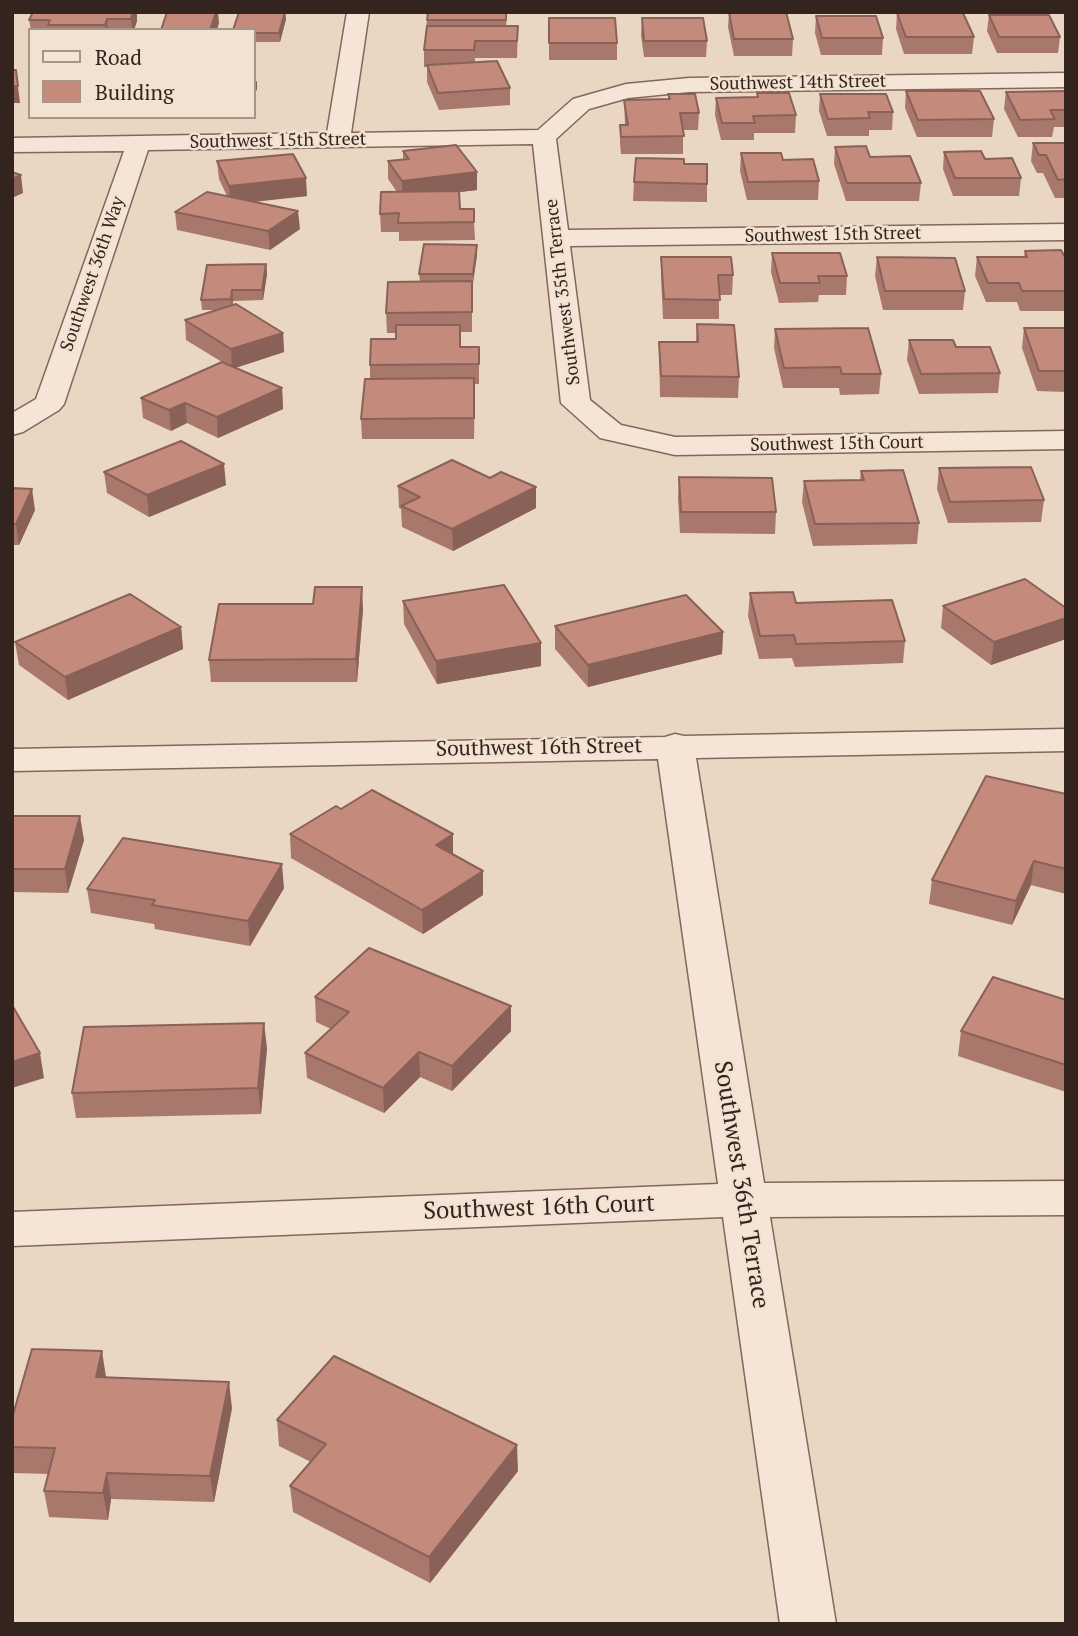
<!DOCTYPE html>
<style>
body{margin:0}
#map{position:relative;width:1078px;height:1636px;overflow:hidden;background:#e9d6c3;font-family:"PT Serif",serif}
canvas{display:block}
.frame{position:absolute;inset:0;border:14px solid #33241e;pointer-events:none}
.legend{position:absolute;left:28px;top:28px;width:228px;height:91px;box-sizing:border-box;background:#f2e2d2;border:2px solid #a6968a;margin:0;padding:9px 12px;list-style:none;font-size:21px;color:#33241e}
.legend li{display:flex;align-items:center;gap:14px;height:35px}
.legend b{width:35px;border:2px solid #a6968a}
</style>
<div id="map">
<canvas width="1078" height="1636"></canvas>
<div class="frame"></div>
<ul class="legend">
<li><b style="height:9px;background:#f5e5d6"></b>Road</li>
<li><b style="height:19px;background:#c48b7d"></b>Building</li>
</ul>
</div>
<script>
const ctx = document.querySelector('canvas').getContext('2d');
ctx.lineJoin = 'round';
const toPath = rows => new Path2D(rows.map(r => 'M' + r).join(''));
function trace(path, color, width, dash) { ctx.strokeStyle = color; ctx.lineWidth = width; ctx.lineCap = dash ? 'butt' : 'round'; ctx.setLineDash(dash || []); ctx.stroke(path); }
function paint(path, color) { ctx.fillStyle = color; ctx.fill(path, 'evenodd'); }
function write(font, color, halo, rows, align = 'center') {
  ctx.font = font + ' "PT Serif",serif'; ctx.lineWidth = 5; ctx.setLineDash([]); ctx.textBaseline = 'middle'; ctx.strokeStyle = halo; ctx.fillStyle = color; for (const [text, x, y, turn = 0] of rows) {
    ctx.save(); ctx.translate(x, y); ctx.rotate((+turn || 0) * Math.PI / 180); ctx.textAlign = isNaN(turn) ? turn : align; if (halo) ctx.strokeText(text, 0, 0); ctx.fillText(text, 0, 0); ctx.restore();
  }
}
const minor = toPath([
 [347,12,369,12,351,133,538,130,573,99,626,84,689,78,1066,73,1066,87,689,92,628,98,589,109,556,139,568,230,1066,224,1066,240,570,246,590,400,621,425,675,437,1066,431,1066,449,675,455,600,438,561,403,533,144,148,150,64,404,59,410,23,432,12,435,12,413,36,399,124,151,12,152,12,138,327,133,347,12],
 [1066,729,1066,751,696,758,764,1183,1066,1181,1066,1215,770,1217,836,1624,780,1624,723,1217,12,1246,12,1212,718,1184,658,759,12,771,12,749,665,737,675,734,684,736,1066,729]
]);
trace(minor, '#82685c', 3);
paint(minor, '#f5e5d6');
paint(toPath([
 [33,12,137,12,137,21,134,30,31,30,29,20],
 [285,12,286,19,280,42,254,42,254,30],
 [507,12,506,26,518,26,517,58,475,58,475,62,510,88,510,105,439,110,427,82,427,67,424,67,424,50,427,20],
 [729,12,793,39,792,56,734,56,728,27],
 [897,13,974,37,972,54,904,54,896,29],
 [989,15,1060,37,1058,53,997,53,987,31],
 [816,16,883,38,882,55,821,55,815,33],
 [549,18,617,43,617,60,549,60],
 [642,18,707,41,706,57,644,57,641,35],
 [906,91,994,119,992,137,917,137,905,108],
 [1066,91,1066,127,1054,127,1052,137,1018,137,1004,109,1006,92],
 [757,93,796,115,795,133,754,133,754,140,721,140,715,115,716,98,757,97],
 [668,94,699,113,698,130,683,130,683,154,621,154,620,143,620,125,625,125,624,100,668,99],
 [820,94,893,112,892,130,869,130,869,136,827,136,819,111],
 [1033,143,1066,143,1066,198,1055,198,1043,173,1037,173,1031,161],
 [835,147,870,157,921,183,919,201,846,201,834,164],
 [403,151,477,190,459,192,460,209,474,222,475,240,399,241,399,232,381,232,380,214,397,192,388,179,388,161,403,159],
 [944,152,985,159,1021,178,1019,196,953,196,943,169],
 [741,153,783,160,819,181,818,200,747,200,740,171],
 [217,161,307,196,254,202,300,229,270,250,177,230,175,212,227,196,219,179],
 [684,164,707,184,707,202,633,201,634,182],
 [477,245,477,255,472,284,472,332,461,332,461,347,479,347,479,384,475,384,474,439,362,439,361,419,370,379,370,365,396,339,396,333,387,333,386,313,420,282,419,274],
 [1025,251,1066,259,1066,311,1020,311,1017,302,986,302,975,276,977,257,1024,257],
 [772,253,847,276,846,295,819,295,818,302,779,303,771,272],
 [661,257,733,275,732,295,719,295,719,319,663,319,661,276],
 [877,257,965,291,963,310,883,310,875,276],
 [266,264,267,274,263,300,233,301,232,305,283,333,284,352,235,368,282,388,283,409,218,438,187,423,171,431,143,418,141,398,222,362,186,340,185,320,218,310,202,310,201,300],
 [697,324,739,377,738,398,660,397,659,342,696,342],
 [1024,328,1066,328,1066,392,1037,391,1022,348],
 [775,329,881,374,879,394,840,395,839,388,783,388,774,348],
 [909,340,956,347,1000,373,998,393,919,394,907,360],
 [939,468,1044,500,1041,522,948,523,937,489],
 [861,471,919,523,917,544,813,546,802,502,804,481,860,480],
 [104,472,226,485,149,517,107,493],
 [679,477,776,512,775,534,680,533,678,498],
 [398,486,536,508,453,551,402,527,401,509,399,508],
 [12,488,35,510,19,545,12,545],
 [750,593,796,603,905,641,903,663,795,667,792,658,759,659,748,616],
 [403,601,541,666,437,684,404,624],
 [943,606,1066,608,1066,639,991,665,941,628],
 [363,609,357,682,211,682,209,660],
 [555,626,723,632,722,654,588,687,555,649],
 [181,627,183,649,68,700,19,665,15,642],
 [1066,794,1066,894,1031,885,1012,925,929,904,932,880],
 [341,809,453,854,483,895,423,934,291,858,290,834],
 [12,816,84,840,68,893,12,892],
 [284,888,250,946,155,929,154,924,91,913,87,889],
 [315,997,511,1031,452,1091,420,1077,384,1113,307,1078,305,1053,331,1029,316,1022],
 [1066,1000,1066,1092,958,1056,961,1031],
 [267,1048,261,1114,76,1118,72,1093],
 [106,1377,232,1408,214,1502,111,1499,108,1520,49,1517,44,1491,49,1474,12,1473,12,1418],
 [277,1420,518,1471,430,1583,293,1512,290,1486,311,1462,279,1446]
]), '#a9786c');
paint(toPath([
 [133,12,137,12,137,21,134,30,132,30,131,19],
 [216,12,218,12,219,23,217,30,210,30],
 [285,12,286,19,280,42,279,33],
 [107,19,108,30,105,30,105,25],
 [16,70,20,103,12,103,12,86],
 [257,81,257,90,254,92,254,83],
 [477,172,477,190,402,199,402,181],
 [21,175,23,193,12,198,12,179],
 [306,178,307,196,230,204,229,186],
 [298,211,300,229,270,250,268,231],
 [477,245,477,255,473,284,473,274],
 [266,264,267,274,263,300,262,290],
 [232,290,233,301,232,310,231,299],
 [283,333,284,352,232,369,231,349],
 [282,388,283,409,218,438,217,417],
 [185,403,187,423,171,431,169,410],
 [224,464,226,485,149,517,147,495],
 [536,487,536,508,453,551,452,529],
 [32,489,35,510,19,545,16,524],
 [362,587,363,609,357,682,356,659],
 [1066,618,1066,639,991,665,994,642],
 [181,627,183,649,68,700,65,677],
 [723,632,722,654,588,687,588,665],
 [541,643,541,666,437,684,436,661],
 [80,816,84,840,68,893,65,869],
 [453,834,453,857,436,845],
 [1034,861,1031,885,1012,925,1016,901],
 [282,864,284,888,250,946,248,921],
 [483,871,483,895,423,934,422,910],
 [511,1006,511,1031,452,1091,452,1066],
 [264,1023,267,1048,261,1114,258,1088],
 [419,1052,420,1077,384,1113,383,1088],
 [40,1053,44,1078,12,1088,12,1062],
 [102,1351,106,1377,96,1377],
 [229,1382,232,1408,214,1502,210,1476],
 [517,1445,518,1471,430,1583,429,1557],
 [107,1473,111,1499,108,1520,103,1493]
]), '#896158');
const building = toPath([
 [33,12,133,12,131,19,107,19,105,25,48,25,50,20,29,20,33,12],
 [167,12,216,12,210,30,161,30,167,12],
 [239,12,285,12,279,33,254,33,254,30,233,30,239,12],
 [428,12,506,12,506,20,427,20,428,12],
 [729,12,786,12,793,39,734,39,729,12],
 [897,13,963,13,974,37,906,37,897,13],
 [989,15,1049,15,1060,37,999,37,989,15],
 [816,16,876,16,883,38,822,38,816,16],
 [549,18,615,18,617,43,549,43,549,18],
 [642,18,703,18,707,41,644,41,642,18],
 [427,26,518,26,517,41,475,41,474,50,424,50,427,26],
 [497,61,510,88,438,93,427,65,497,61],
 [12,70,16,70,18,86,12,86,12,70],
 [906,91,980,91,994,119,918,120,906,91],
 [1066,91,1066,110,1050,110,1055,119,1020,120,1006,92,1066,91],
 [757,93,789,93,796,115,753,116,755,123,722,123,716,98,758,97,757,93],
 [668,94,695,94,699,113,680,113,684,136,621,137,620,125,628,125,624,100,670,99,668,94],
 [820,94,886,94,893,112,868,112,870,118,828,119,820,94],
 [1033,143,1066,143,1066,179,1058,180,1046,155,1039,155,1033,143],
 [456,145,477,172,402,181,388,161,409,159,403,151,456,145],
 [866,146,870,157,910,156,921,183,847,183,835,147,866,146],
 [981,151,985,159,1012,158,1021,178,955,178,944,152,981,151],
 [741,153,781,153,783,160,813,159,819,181,748,182,741,153],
 [293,154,306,178,229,186,217,161,293,154],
 [636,158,684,159,684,164,707,164,707,184,634,182,636,158],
 [12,172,21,175,12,179,12,172],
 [459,191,460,209,474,209,474,222,398,223,399,213,380,214,381,192,459,191],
 [207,192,298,211,268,231,175,212,207,192],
 [424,244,477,245,473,274,419,274,424,244],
 [1061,250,1066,259,1066,291,1022,291,1019,283,988,283,977,257,1027,257,1025,251,1061,250],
 [772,253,840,253,847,276,818,276,820,283,780,283,772,253],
 [661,257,731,257,733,275,718,275,720,300,664,299,661,257],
 [877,257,955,258,965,291,885,291,877,257],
 [266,264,262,290,232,290,231,299,201,300,207,265,266,264],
 [472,281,472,312,386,313,388,282,472,281],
 [236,304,283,333,231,349,185,320,236,304],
 [697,324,734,325,739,377,661,376,659,342,698,342,697,324],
 [396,325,460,325,460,347,479,347,479,364,370,365,371,339,396,339,396,325],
 [868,328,881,374,842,374,840,367,784,368,775,329,868,328],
 [1024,328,1066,328,1066,371,1039,371,1024,328],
 [909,340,953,340,956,347,990,347,1000,373,921,374,909,340],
 [222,362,282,388,217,417,185,403,169,410,141,398,222,362],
 [474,378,474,418,361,419,365,379,474,378],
 [181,441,224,464,147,495,104,472,181,441],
 [452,460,490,478,501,472,536,487,452,529,401,506,420,497,398,486,452,460],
 [1031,467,1044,500,950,502,939,468,1031,467],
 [903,470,919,523,815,524,804,481,864,480,861,471,903,470],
 [679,477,772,478,776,512,681,512,679,477],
 [12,488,32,489,16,524,12,524,12,488],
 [1025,579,1066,608,1066,618,994,642,943,606,1025,579],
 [504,585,541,643,436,661,403,601,504,585],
 [315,587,362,587,356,659,209,660,219,604,313,604,315,587],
 [793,592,796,603,892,600,905,641,796,644,794,635,760,636,750,593,793,592],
 [130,594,181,627,65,677,15,642,130,594],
 [686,595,723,632,588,665,555,626,686,595],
 [986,776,1066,794,1066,869,1034,861,1016,901,932,880,986,776],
 [372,790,453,834,436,845,483,871,422,910,290,834,336,806,341,809,372,790],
 [12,816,80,816,65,869,12,869,12,816],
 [123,838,282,864,248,921,152,905,155,900,87,889,123,838],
 [369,948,511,1006,452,1066,419,1052,383,1088,305,1053,349,1012,315,997,369,948],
 [993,977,1066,1000,1066,1065,961,1031,993,977],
 [12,1005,40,1053,12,1062,12,1005],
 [264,1023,258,1088,72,1093,84,1027,264,1023],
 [32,1349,102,1351,96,1377,229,1382,210,1476,107,1473,103,1493,44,1491,55,1448,12,1447,12,1418,32,1349],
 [334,1356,517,1445,429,1557,290,1486,326,1444,277,1420,334,1356]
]);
paint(building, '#c48b7d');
trace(building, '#896158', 2);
write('18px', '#33241e', '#f2e2d2', [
 ["Southwest 14th Street",798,83,-1],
 ["Southwest 15th Street",278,141,-1],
 ["Southwest 15th Street",833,235,-1],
 ["Southwest 36th Way",93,274,-71],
 ["Southwest 35th Terrace",563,292,-97],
 ["Southwest 15th Court",837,444,-1]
]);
write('21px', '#33241e', '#f2e2d2', [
 ["Southwest 16th Street",539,748,-1]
]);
write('24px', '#33241e', '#f2e2d2', [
 ["Southwest 36th Terrace",741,1185,81],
 ["Southwest 16th Court",539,1208,-2]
]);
</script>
